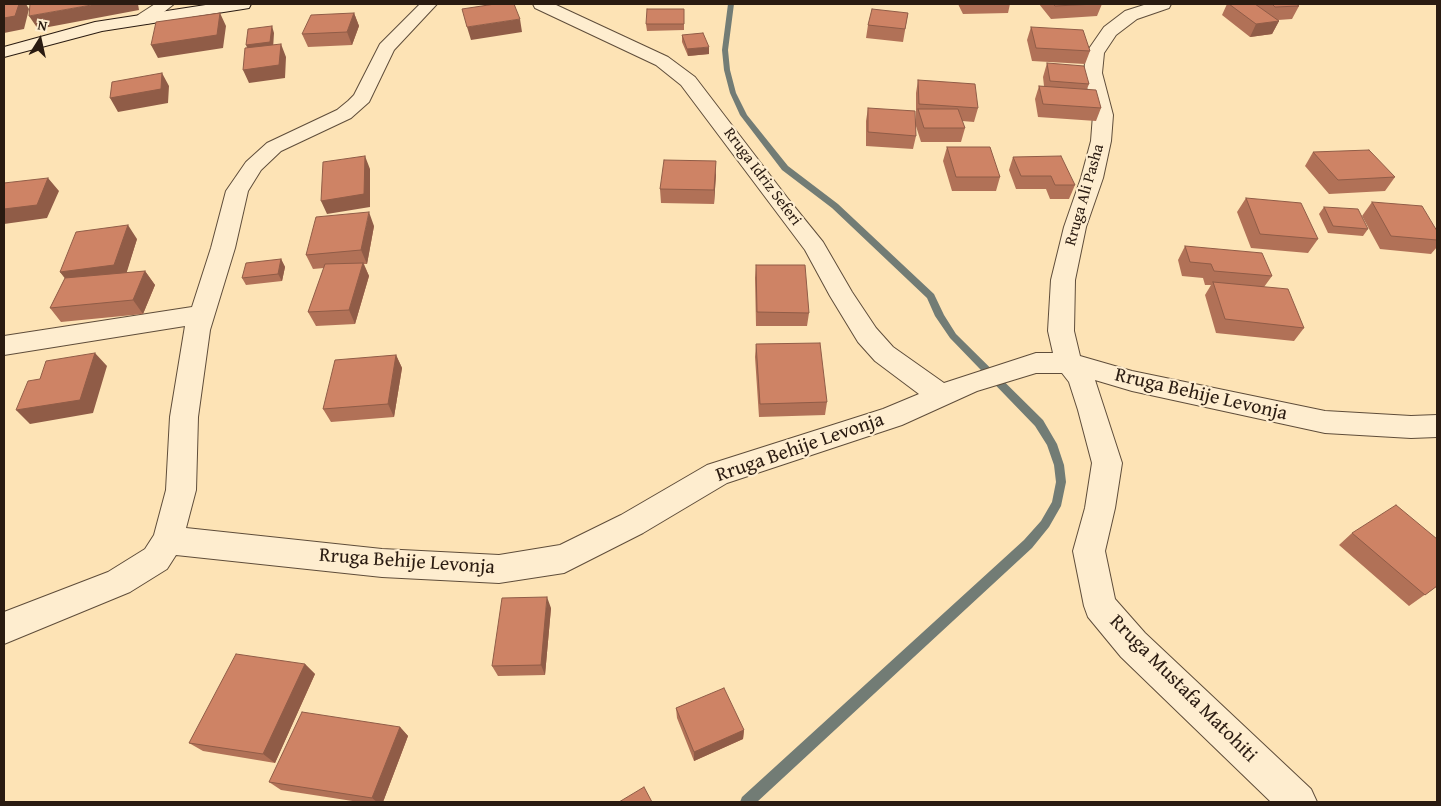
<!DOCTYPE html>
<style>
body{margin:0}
#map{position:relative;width:1441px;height:806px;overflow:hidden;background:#fde3b5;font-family:"Gentium Book Plus",serif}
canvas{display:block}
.frame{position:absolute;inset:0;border:5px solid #2a1b11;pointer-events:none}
.north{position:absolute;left:15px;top:15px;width:50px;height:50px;-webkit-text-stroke:4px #feedcf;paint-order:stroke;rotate:10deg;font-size:14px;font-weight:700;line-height:20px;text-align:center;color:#2a1b11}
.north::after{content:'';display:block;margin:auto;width:18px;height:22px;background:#2a1b11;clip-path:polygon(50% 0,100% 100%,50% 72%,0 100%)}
</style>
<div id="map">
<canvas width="1441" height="806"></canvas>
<div class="frame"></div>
<div class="north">N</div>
</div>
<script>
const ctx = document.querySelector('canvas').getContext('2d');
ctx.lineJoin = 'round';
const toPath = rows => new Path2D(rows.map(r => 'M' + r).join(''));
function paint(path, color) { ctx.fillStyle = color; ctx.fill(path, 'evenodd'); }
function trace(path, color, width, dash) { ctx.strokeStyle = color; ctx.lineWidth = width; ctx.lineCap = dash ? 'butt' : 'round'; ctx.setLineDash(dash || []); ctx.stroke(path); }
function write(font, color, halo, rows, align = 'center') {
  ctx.font = font + ' "Gentium Book Plus",serif'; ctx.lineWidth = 4.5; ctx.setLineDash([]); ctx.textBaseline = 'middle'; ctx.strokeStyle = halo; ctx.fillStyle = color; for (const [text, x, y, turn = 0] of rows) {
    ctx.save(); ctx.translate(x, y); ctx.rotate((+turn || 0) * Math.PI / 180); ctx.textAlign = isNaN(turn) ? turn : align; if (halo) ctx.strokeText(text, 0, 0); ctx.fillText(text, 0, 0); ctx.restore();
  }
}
paint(toPath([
 [728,4,734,4,728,50,730,70,736,93,747,115,788,166,838,204,934,294,944,315,956,334,1043,420,1057,444,1064,465,1066,482,1061,506,1049,527,1032,548,757,802,740,802,742,797,1024,540,1041,521,1052,502,1056,482,1054,465,1047,445,1035,426,950,338,935,316,927,298,832,208,782,170,740,115,730,93,724,70,722,50,728,4]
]), '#727c75');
const street = toPath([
 [155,4,174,4,150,23,144,24,138,23,135,19,138,15,155,4],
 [420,4,437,4,394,50,369,102,351,118,281,151,261,170,248,191,235,248,210,330,198,417,196,490,186,528,382,549,499,555,560,545,621,515,707,465,883,409,919,394,875,361,858,342,830,296,805,250,681,85,656,65,535,8,533,4,554,4,668,57,695,77,789,200,823,242,852,292,876,328,893,347,944,383,1036,353,1053,353,1048,331,1051,280,1064,227,1081,178,1091,141,1093,115,1084,73,1086,53,1104,27,1125,11,1147,4,1171,4,1169,8,1137,19,1116,35,1104,53,1102,73,1113,115,1111,141,1103,178,1086,227,1075,280,1074,331,1080,356,1132,371,1325,411,1411,416,1437,415,1437,437,1411,438,1325,433,1132,391,1095,380,1122,463,1115,508,1105,551,1115,599,1145,633,1311,789,1317,802,1271,802,1121,657,1088,617,1084,606,1073,551,1085,508,1092,463,1078,410,1069,382,1062,373,1036,373,977,391,902,425,727,483,643,533,564,573,499,583,382,577,176,555,167,569,130,592,4,644,4,612,108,572,145,549,154,535,166,490,170,417,185,326,4,355,4,336,192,307,211,248,226,191,246,162,267,143,337,110,348,101,354,95,380,44,420,4]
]);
const secondary = toPath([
 [212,4,251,4,249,8,243,9,102,31,4,57,4,47,95,22,212,4]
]);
trace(street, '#5f4d3a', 2);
trace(secondary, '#2a1b11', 2);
paint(street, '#feedcf');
paint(secondary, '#feedcf');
paint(toPath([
 [958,4,1010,4,1008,13,963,14],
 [1039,4,1102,4,1097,16,1051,19],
 [1227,4,1296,4,1299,6,1292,19,1278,20,1279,21,1272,34,1250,37,1222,15],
 [684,9,684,30,647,31,646,24],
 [354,13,359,26,352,45,308,47,302,34],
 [908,13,903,42,866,38,868,25],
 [1031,27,1090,51,1085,64,1032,61,1027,40],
 [682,35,709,54,688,56,682,42],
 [1047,63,1089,84,1087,89,1101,108,1096,121,1038,117,1035,99,1039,86,1044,86,1043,77],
 [918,80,978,108,974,122,962,121,965,128,961,142,921,142,915,123,916,136,913,149,866,146,866,121,868,108,915,123,916,118,916,93],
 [947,147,1000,177,996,191,952,191,943,161],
 [1313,152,1395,177,1385,191,1329,194,1305,166],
 [1013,157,1075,185,1069,199,1050,199,1046,189,1016,189,1009,170],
 [716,174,714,204,661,203,660,189],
 [1246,198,1318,239,1308,253,1251,248,1237,212],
 [1372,202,1437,231,1437,247,1431,254,1380,249,1362,216],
 [1324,207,1368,229,1363,236,1328,233,1319,214],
 [374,226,367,264,364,264,369,276,355,324,316,326,308,312,324,268,313,269,306,255],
 [137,239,126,273,145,271,155,285,143,314,61,322,50,308,65,278,60,272],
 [1185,246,1272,276,1264,287,1304,328,1294,341,1216,333,1205,295,1211,285,1205,285,1203,278,1182,276,1178,260],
 [281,259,285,267,282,281,246,285,242,278],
 [756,265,809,313,807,326,756,326,755,278],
 [756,344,827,402,825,415,759,417,755,357],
 [396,355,402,368,394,417,331,422,323,409],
 [1352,533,1437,586,1409,606,1339,545],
 [551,608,545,675,498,676,492,666],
 [305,664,315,674,275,763,203,751,189,743],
 [676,708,744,730,743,739,694,761,677,718],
 [400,727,408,736,383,802,359,802,281,790,269,782]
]), '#b17157');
paint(toPath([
 [19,4,26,4,29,9,24,29,4,33,4,18],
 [97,4,138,4,139,10,38,29,29,16],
 [220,13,226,26,223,48,158,58,151,45],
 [354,13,359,26,352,45,347,32],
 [520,19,522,32,471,40,467,27],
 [1279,21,1272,34,1250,37,1256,24],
 [272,26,274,33,273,49,249,52,246,45],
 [281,44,286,57,285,78,249,83,243,70],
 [709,47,709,54,688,56,687,49],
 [162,73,169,86,168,103,118,112,110,98],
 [365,156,370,169,370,207,327,214,321,201],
 [716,161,716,174,714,204,714,190],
 [48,178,59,191,47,218,4,224,4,209],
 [369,212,374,226,367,264,361,250],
 [128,225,137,239,125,278,71,286,60,272],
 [281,259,285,267,282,281,278,274],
 [363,263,369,276,355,324,349,310],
 [145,271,155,285,143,314,133,300],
 [95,353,107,366,93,413,30,424,16,410],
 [396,355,402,368,394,417,388,404],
 [547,597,551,608,545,675,541,665],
 [305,664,315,674,275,763,263,754],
 [400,727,408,736,383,802,377,802,372,798],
 [744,730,743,739,694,761,694,752]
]), '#905c47');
const building = toPath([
 [4,4,19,4,15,16,4,18,4,4],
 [30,4,97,4,29,16,30,4],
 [495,4,514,4,520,19,467,27,462,9,495,4],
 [1053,4,1096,4,1055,6,1053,4],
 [1229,4,1255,4,1279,21,1256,24,1229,4],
 [1272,4,1296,4,1299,6,1275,7,1272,4],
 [647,9,684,9,684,24,646,24,647,9],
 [872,9,908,13,905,29,868,25,872,9],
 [220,13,217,35,151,45,156,22,220,13],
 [354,13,347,32,302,34,311,15,354,13],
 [272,26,270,42,246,45,248,29,272,26],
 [1031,27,1083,30,1090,51,1036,48,1031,27],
 [703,33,709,47,687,49,682,35,703,33],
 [281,44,279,65,243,70,245,48,281,44],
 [1047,63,1084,66,1089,84,1050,81,1047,63],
 [162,73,161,89,110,98,112,82,162,73],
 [918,80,975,84,978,108,919,104,918,80],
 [1039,86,1096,90,1101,108,1043,104,1039,86],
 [868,108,915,111,916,136,868,132,868,108],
 [918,109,958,109,965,128,924,128,918,109],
 [947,147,990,147,1000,177,956,177,947,147],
 [1369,150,1395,177,1338,180,1313,152,1369,150],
 [365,156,364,194,321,201,323,162,365,156],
 [1061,156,1075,185,1055,185,1051,176,1021,176,1013,157,1061,156],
 [664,160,716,161,714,190,660,189,664,160],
 [48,178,37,205,4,209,4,183,48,178],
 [1246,198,1301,203,1318,239,1260,234,1246,198],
 [1372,202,1422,206,1437,231,1437,240,1391,236,1372,202],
 [1324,207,1358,209,1368,229,1333,226,1324,207],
 [369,212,361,250,306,255,316,217,369,212],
 [128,225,114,265,60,272,76,232,128,225],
 [1185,246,1262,253,1272,276,1214,271,1211,264,1190,262,1185,246],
 [281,259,278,274,242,278,246,263,281,259],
 [363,263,349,310,308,312,325,264,363,263],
 [756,265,805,265,809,313,757,312,756,265],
 [145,271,133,300,50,308,65,278,145,271],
 [1213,282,1288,289,1304,328,1225,319,1213,282],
 [820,343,827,402,760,404,756,344,820,343],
 [95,353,80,400,16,410,28,381,40,379,46,361,95,353],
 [396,355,388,404,323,409,335,360,396,355],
 [1396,505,1437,539,1437,586,1425,595,1352,533,1396,505],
 [547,597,541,665,492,666,502,598,547,597],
 [236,654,305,664,263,754,189,743,236,654],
 [724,688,744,730,694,752,676,708,724,688],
 [302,712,400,727,372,798,269,782,302,712],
 [644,787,652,802,619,802,644,787]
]);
paint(building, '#ce8365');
trace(building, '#905c47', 1);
write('16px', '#2a1b11', '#feedcf', [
 ["Rruga Idriz Seferi",762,177,53],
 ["Rruga Ali Pasha",1085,195,-74]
]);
write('20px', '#2a1b11', '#feedcf', [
 ["Rruga Behije Levonja",1201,395,13],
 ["Rruga Behije Levonja",800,448,-19],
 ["Rruga Behije Levonja",407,562,4],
 ["Rruga Mustafa Matohiti",1183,689,45]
]);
</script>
